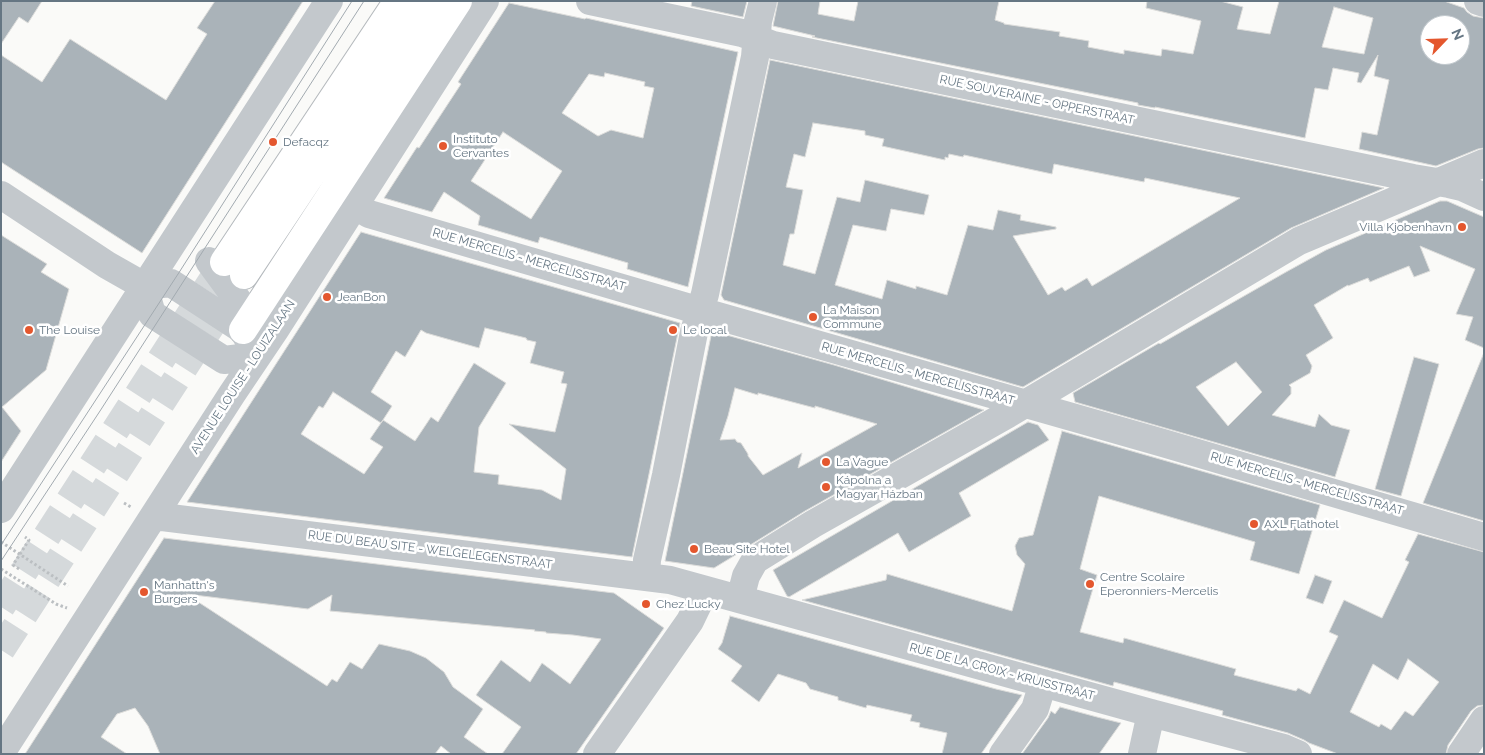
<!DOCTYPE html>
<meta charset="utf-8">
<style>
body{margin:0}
#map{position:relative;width:1485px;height:755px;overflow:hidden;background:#fafaf8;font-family:Raleway,sans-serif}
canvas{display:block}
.frame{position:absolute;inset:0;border:2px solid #657683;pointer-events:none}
.north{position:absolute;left:1420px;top:15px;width:50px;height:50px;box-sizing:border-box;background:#fff;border:1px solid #c1c8cd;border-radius:50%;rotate:66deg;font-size:14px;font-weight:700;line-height:20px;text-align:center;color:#657683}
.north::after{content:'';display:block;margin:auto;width:18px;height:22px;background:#e4572e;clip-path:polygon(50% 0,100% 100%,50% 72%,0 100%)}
</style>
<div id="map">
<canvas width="1485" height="755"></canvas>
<div class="frame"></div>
<div class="north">N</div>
</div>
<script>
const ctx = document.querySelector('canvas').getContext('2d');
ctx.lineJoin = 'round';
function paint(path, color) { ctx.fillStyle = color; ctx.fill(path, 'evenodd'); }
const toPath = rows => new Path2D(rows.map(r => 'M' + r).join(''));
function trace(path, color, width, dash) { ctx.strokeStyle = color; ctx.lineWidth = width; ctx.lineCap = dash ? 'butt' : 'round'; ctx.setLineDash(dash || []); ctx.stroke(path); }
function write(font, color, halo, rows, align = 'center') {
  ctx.font = font + ' Raleway,sans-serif'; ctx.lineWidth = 5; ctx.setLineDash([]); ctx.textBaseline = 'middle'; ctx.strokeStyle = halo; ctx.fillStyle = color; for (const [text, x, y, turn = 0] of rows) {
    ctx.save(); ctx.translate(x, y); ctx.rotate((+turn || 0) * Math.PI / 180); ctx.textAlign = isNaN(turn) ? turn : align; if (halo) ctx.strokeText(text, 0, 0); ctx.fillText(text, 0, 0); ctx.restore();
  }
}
const building = toPath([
 [1,1,42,1,28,23,19,17,1,44,1,1],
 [215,1,303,1,142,253,1,162,1,55,42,82,70,39,166,100,207,34,197,28,215,1],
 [692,1,747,1,743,17,691,6,692,1],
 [778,1,820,1,818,14,854,21,858,1,999,1,995,20,1004,23,1004,24,1060,32,1059,36,1089,41,1088,47,1124,54,1124,50,1161,56,1162,49,1193,54,1201,21,1146,8,1147,1,1220,1,1243,7,1237,29,1270,34,1279,1,1444,1,1464,8,1467,12,1473,16,1484,18,1484,148,1478,149,1436,166,1359,149,1362,132,1377,135,1389,80,1374,76,1378,55,1361,83,1357,82,1359,73,1333,68,1328,90,1315,88,1305,138,1155,107,1155,108,1138,105,1138,103,812,37,815,36,773,26,778,1],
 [1334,7,1373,18,1364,54,1322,47,1334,7],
 [1430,25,1460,25,1460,55,1430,55,1430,25],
 [509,3,585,19,586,18,738,52,688,287,627,269,628,263,540,237,538,243,478,225,480,216,444,192,432,212,384,198,417,147,419,148,461,84,458,82,509,3],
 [605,73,645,82,644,86,654,88,643,138,611,130,598,136,562,113,589,74,604,77,605,73],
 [503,132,562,171,531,219,471,181,503,132],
 [770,60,1384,188,1291,228,1023,387,724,300,721,295,770,60],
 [813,123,865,131,865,135,884,139,882,146,945,160,945,157,948,158,949,154,963,157,964,155,1052,174,1054,164,1144,182,1145,178,1240,198,1092,286,1087,278,1065,291,1062,287,1048,295,1013,236,1056,229,1056,227,1020,220,1021,215,998,210,993,230,968,225,947,295,916,286,916,289,887,280,882,299,835,285,853,225,886,231,891,209,924,215,929,195,865,180,860,202,837,197,815,274,783,265,790,234,794,234,803,190,786,187,794,154,805,157,813,123],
 [1440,201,1447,201,1484,217,1484,348,1465,340,1473,317,1456,314,1475,269,1420,246,1430,271,1414,277,1409,266,1377,279,1370,282,1368,278,1348,286,1348,285,1314,305,1333,338,1306,355,1312,366,1310,373,1289,385,1291,387,1291,394,1272,415,1315,427,1319,414,1331,425,1350,430,1335,477,1075,402,1073,393,1159,343,1160,344,1286,272,1326,250,1440,201],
 [1236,362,1262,392,1228,426,1196,387,1236,362],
 [361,232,680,323,632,557,187,502,361,232],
 [485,328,526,338,527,340,536,342,530,363,564,372,561,383,567,384,555,432,509,424,566,469,561,500,542,490,498,484,499,475,474,472,479,427,506,383,474,363,438,422,431,417,415,441,383,420,381,423,392,406,371,392,396,351,405,357,421,330,426,333,479,348,485,328],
 [333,392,381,423,370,439,383,447,364,474,301,434,319,406,323,408,333,392],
 [1,235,47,264,41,272,69,289,46,370,2,407,21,431,1,462,1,235],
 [712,331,834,365,984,410,805,511,747,547,742,551,714,568,665,561,712,331],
 [735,388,758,395,758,393,815,408,815,406,877,424,798,468,802,453,763,475,748,456,748,454,741,443,737,442,735,439,720,440,728,416,735,388],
 [1483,355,1484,355,1484,521,1423,503,1483,355],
 [1414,357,1439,364,1401,496,1375,489,1414,357],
 [1028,422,1038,425,1049,440,959,493,971,516,909,552,898,533,789,597,787,596,773,570,1028,422],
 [1062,431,1320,505,1299,574,1250,560,1255,542,1099,496,1080,569,1097,575,1080,632,1123,643,1124,638,1236,669,1234,675,1296,691,1298,688,1310,694,1338,636,1329,632,1344,600,1382,618,1409,562,1405,560,1418,534,1484,552,1484,705,1477,706,1471,711,1448,745,1446,754,1338,754,1309,743,1304,740,1288,733,1222,715,1223,711,1114,682,1113,686,802,600,886,580,887,574,1012,611,1025,564,1017,555,1015,546,1019,538,1033,535,1062,431],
 [1408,659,1439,682,1413,716,1405,711,1391,730,1381,724,1379,727,1350,712,1373,664,1398,680,1408,659],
 [164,538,614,593,664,628,576,754,502,754,521,727,476,695,501,660,530,682,542,663,570,684,601,639,573,635,546,633,546,632,534,631,535,630,330,611,332,595,308,609,186,594,327,686,332,679,337,682,350,662,362,669,379,644,410,651,426,658,444,672,453,687,483,709,464,737,488,754,451,754,441,746,435,754,160,754,148,726,135,708,117,714,101,737,127,754,25,754,164,538],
 [1315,575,1332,581,1323,604,1306,598,1315,575],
 [730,616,996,689,1022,695,981,754,942,754,947,733,919,727,920,723,910,721,912,715,867,705,866,708,838,700,838,697,810,689,806,683,778,674,759,702,731,681,742,666,718,649,722,643,730,616],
 [1060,707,1097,717,1121,723,1099,754,1022,754,1048,718,1051,711,1055,714,1060,707]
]);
paint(building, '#aab3b9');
trace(building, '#dcdcda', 1);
trace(toPath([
 [1,607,224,262],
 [1,650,231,295]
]), '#d5d9db', 28, [28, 14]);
const highway = toPath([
 [224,262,398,1],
 [244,275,427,1],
 [243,330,458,1]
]);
trace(highway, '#b4b9bd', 30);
trace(toPath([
 [124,503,131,507],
 [1,542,68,586],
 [1,569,56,604,67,608],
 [19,569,13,565,29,540,25,537]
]), '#bbbfc2', 3, [2.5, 2.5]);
trace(toPath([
 [590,1,742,33,773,45,1413,178,1449,184,1462,187,1484,197],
 [1478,1,1484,3],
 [1,195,107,265,144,286],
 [354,205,369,214,714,315,1163,443,1484,537],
 [209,261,245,310],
 [144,286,152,314,224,360,257,356],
 [144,286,171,283,243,330,254,350],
 [1,509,329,1],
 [154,516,670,580,1151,713,1284,748,1298,754],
 [646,577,647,560,666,475,694,332,705,294,755,57,758,21,763,1],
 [740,599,746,576,755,560,813,524,1008,414,1299,241,1484,163],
 [1,753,232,394,275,330,485,1],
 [597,754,690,621,705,590],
 [1003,754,1035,709,1043,683],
 [1142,754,1151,713],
 [1461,754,1484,720]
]), '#c3c8cc', 28);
trace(highway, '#fff', 28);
trace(toPath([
 [1,545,180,271,352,1],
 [1,561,100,411,364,1]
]), '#a2aab0', 1);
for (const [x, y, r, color] of [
 [273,142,5,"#e4572e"],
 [443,146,5,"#e4572e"],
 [1462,227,5,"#e4572e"],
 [327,297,5,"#e4572e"],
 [813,317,5,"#e4572e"],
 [29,330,5,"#e4572e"],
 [673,330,5,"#e4572e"],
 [826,462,5,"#e4572e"],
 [826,487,5,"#e4572e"],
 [1254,524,5,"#e4572e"],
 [694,549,5,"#e4572e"],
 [1090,584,5,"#e4572e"],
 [144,592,5,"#e4572e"],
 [646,604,5,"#e4572e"]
]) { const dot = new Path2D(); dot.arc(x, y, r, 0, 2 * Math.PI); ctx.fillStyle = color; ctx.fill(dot); trace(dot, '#fff', 2); }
write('12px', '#657683', '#fff', [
 ["RUE SOUVERAINE - OPPERSTRAAT",1037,100,12],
 ["RUE MERCELIS - MERCELISSTRAAT",529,260,16],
 ["RUE MERCELIS - MERCELISSTRAAT",918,374,16],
 ["AVENUE LOUISE - LOUIZALAAN",243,377,-57],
 ["RUE MERCELIS - MERCELISSTRAAT",1307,484,16],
 ["RUE DU BEAU SITE - WELGELEGENSTRAAT",430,550,7],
 ["RUE DE LA CROIX - KRUISSTRAAT",1002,672,15]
]);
write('12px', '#657683', '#fff', [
 ["Instituto",453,139],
 ["Cervantes",453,153],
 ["Defacqz",283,142],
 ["Villa Kjobenhavn",1452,227,"right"],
 ["JeanBon",337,297],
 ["La Maison",823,310],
 ["Commune",823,324],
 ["The Louise",39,330],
 ["Le local",683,330],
 ["La Vague",836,462],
 ["Kápolna a",836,480],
 ["Magyar Házban",836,494],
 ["AXL Flathotel",1264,524],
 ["Beau Site Hotel",704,549],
 ["Centre Scolaire",1100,577],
 ["Eperonniers-Mercelis",1100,591],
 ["Manhattn's",154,585],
 ["Burgers",154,599],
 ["Chez Lucky",656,604]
], 'left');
</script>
